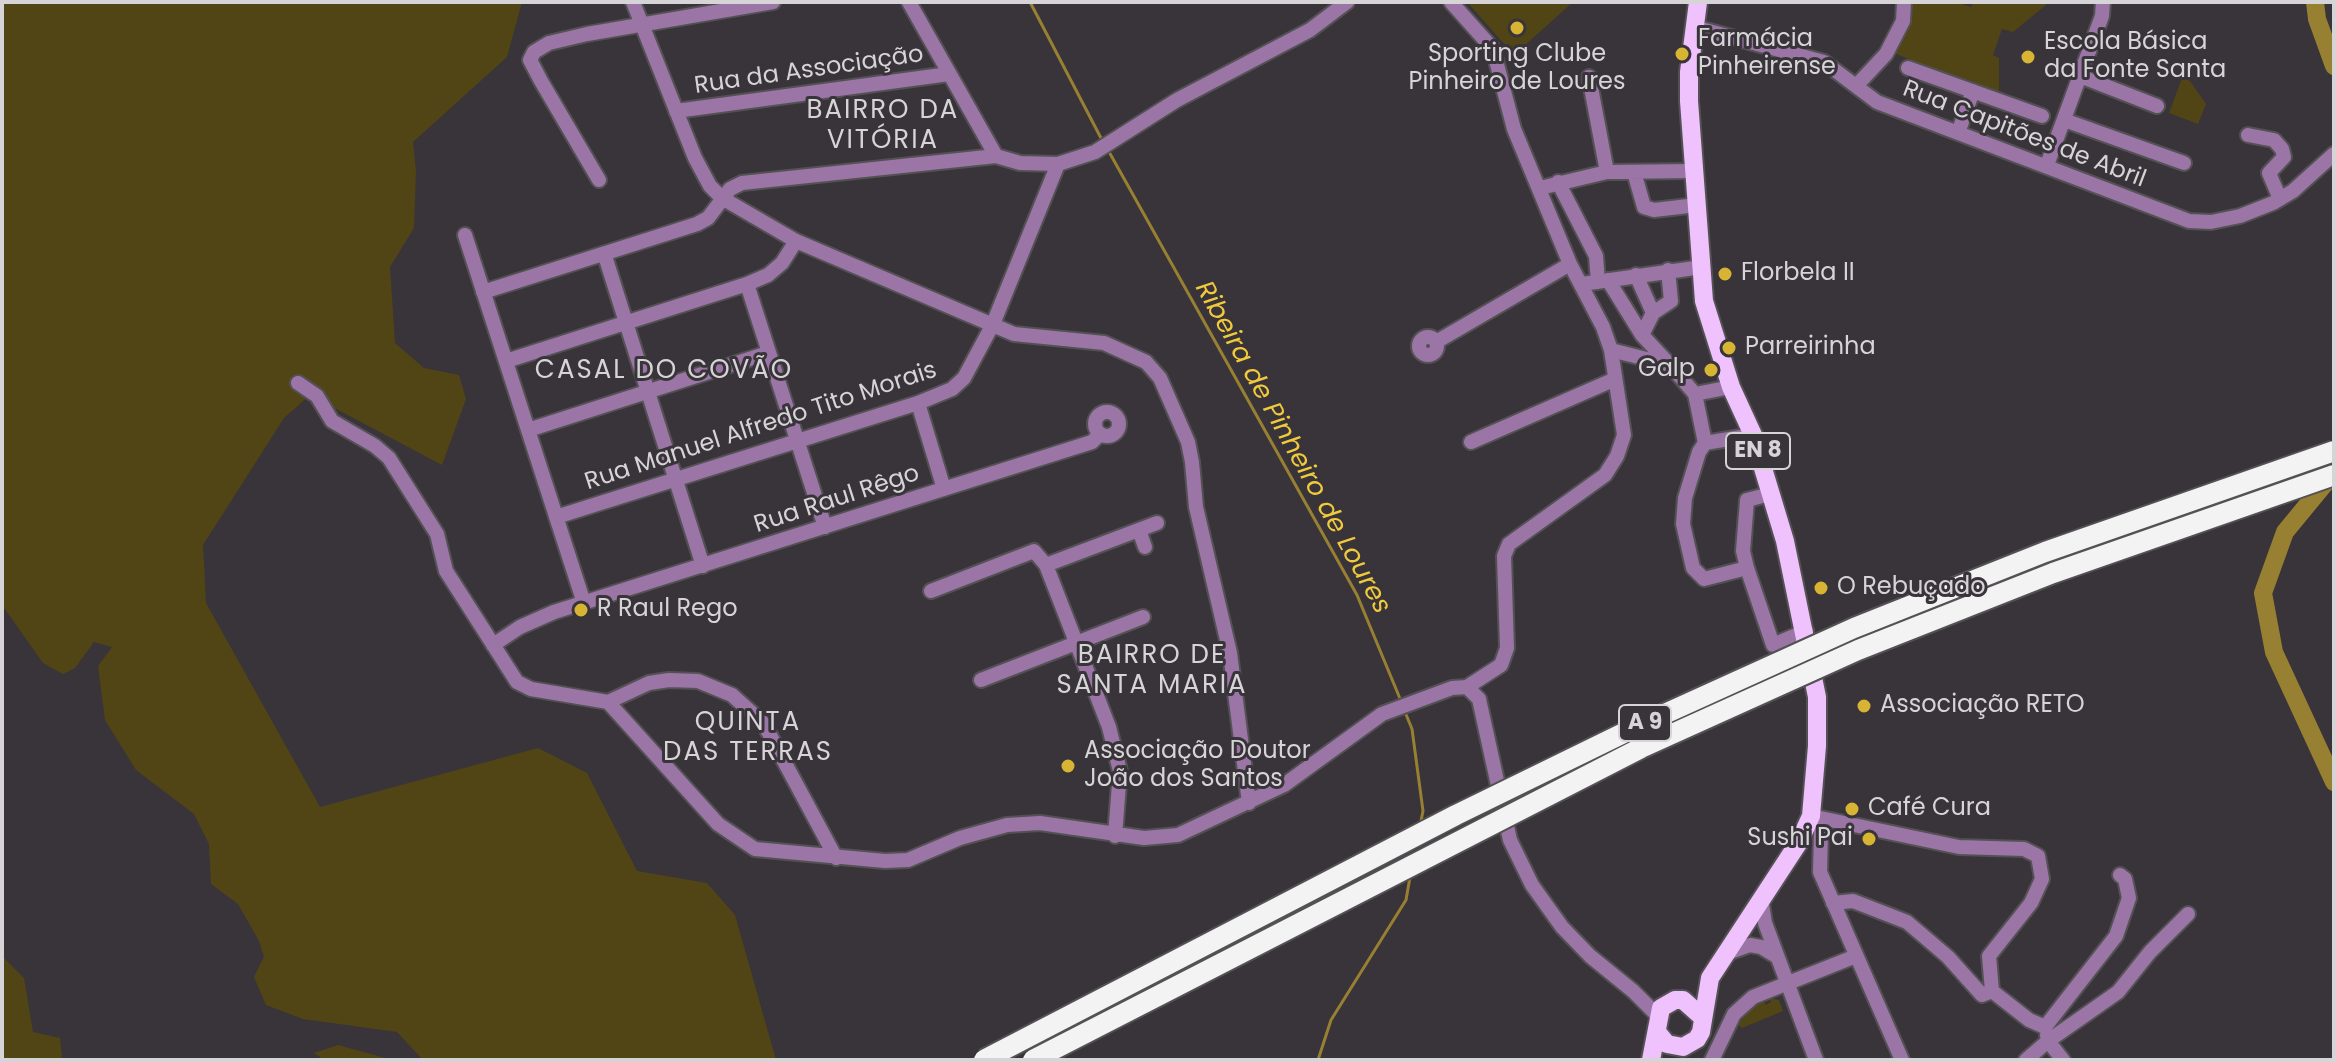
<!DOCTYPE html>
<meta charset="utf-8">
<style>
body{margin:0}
#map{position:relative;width:2336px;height:1062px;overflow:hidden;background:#383439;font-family:Poppins,sans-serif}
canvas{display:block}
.frame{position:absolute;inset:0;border:4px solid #d6d4d7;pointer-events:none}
</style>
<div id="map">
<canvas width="2336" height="1062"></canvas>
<div class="frame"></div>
</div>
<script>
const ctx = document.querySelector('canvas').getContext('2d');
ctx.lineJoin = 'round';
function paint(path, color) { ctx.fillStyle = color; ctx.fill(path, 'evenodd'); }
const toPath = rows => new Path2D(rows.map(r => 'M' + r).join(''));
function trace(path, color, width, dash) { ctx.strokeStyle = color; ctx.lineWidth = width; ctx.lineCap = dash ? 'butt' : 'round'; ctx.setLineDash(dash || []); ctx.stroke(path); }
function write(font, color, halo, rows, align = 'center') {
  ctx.font = font + ' Poppins,sans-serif'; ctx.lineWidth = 6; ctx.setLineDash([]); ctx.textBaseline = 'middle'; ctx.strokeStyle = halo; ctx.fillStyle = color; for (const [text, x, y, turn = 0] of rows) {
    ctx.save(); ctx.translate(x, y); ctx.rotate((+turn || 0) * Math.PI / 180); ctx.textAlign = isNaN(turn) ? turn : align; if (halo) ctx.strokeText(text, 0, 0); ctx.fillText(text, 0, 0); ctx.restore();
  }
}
paint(toPath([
 [2,2,522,2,507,57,413,142,416,171,414,228,390,267,395,343,424,368,459,375,466,399,442,465,310,395,284,418,203,545,206,603,320,807,538,748,587,773,637,871,707,883,735,915,776,1060,423,1060,397,1032,303,1019,266,1005,254,977,264,957,259,941,238,904,211,884,209,844,194,814,136,770,105,720,98,666,112,647,94,642,75,668,63,674,43,663,2,605],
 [1467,2,1573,2,1514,55],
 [1910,2,1955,2,1971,7,1974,2,2070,2,2047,4,2013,32,2002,29,1993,55,1999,58,1999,92,1968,80,1964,82,1894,53],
 [2182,78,2190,81,2206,104,2198,124,2169,113],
 [2,956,24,978,33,1032,60,1038,62,1060,2,1060],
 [1770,998,1779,1000,1783,1011,1742,1028,1738,1025,1752,1006,1764,1001,1766,1005,1771,1002],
 [338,1045,389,1059,390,1060,324,1060,314,1053]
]), '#524515');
trace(toPath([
 [1030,2,1102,140],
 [1108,150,1357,595,1401,701],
 [1405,712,1412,729,1423,811,1420,826],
 [1318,1060,1331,1020,1406,900,1410,877]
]), '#988032', 3);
trace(toPath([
 [2315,2,2317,19,2334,66],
 [2332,475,2285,532,2263,593,2274,652,2334,782]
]), '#988032', 18);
const minor = toPath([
 [633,2,695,158,710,186,722,198,796,241,1014,334,1104,343,1146,362,1160,378,1188,442,1192,462,1196,507,1230,653,1249,803],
 [909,2,996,156],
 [1694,27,1824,62,1877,102,2189,221,2211,222,2240,216,2273,203,2293,191,2334,154],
 [1908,68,2042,116],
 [2080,76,2157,106],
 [1589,77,1607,172],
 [1857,85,1886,54,1903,21,1904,2],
 [676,111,949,74],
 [2064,120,2184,163],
 [1958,133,1973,91],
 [2248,135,2274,140,2282,149,2284,157,2269,173,2280,199],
 [2047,165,2102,16,2103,2],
 [1634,172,1644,207,1654,210,1697,205],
 [599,180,541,81,530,60,534,52,549,43,587,34,773,2],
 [1558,182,1596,256,1598,282],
 [1540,188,1607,172,1694,171],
 [465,235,584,603],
 [605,256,703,566],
 [1636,275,1653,313,1642,335],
 [1608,280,1642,335,1669,364],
 [747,284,825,527],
 [1582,284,1702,267],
 [483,292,697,224,708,218,730,189,742,183,996,156,1020,163,1058,164,1095,152,1177,100,1310,30,1347,2],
 [1653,313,1671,301,1668,270],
 '1419 346a9 9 0 1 1 18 0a9 9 0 1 1-18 0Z',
 [1436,342,1570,264],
 [1611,350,1670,365,1695,394,1705,443],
 [506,361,747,284,768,275,782,263,796,241],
 [298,383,317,396,332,421,375,446,389,458,437,534,446,571,517,682,531,689,608,702,718,824,755,849,885,861,908,860,960,838,1007,825,1040,823,1144,838,1178,835,1284,785,1382,714,1452,688,1467,687,1501,665,1507,648,1504,556,1509,544,1605,475,1617,456,1624,435,1611,350,1603,327,1570,264,1514,129,1493,49,1451,2],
 [1695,394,1731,387],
 [918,403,944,489],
 '1095 424a12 12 0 1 1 24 0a12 12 0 1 1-24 0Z',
 [528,430,768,353],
 [1471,442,1613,380],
 [1705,443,1699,452,1685,498,1683,524,1693,568,1704,579,1747,568],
 [1705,443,1753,435],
 [1770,494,1747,500,1743,551,1747,568,1773,645,1806,631],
 [556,517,918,403,952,389,964,378,993,324,1058,164],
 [1139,530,1145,547],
 [1046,565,1109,727,1120,771,1115,836],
 [931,591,1034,551,1046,565,1157,523],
 [493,645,520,627,554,612,1092,442,1100,434],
 [981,680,1143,617],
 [1467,687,1479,699,1510,840,1532,885,1562,927,1590,956,1633,991,1657,1015],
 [608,702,649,683,669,680,698,681,732,695,764,724,836,858],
 [1811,816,1959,847,2024,849,2038,856,2042,879,2031,903,1989,956,1992,991],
 [1811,816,1819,823,1821,831,1820,872,1902,1060],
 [1761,898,1765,923,1816,1060],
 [1833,903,1853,901,1907,922,1948,957,1982,995,1992,991,2029,1020,2045,1027,2116,936,2129,898,2125,879,2120,875],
 [1725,954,1750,945,1761,947,1776,956],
 [1712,1060,1734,1014,1753,997,1856,956],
 [2026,1060,2048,1041,2047,1035],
 [2063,1060,2048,1041,2118,992,2150,952,2188,914]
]);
const major = toPath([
 [1657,1032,1667,1044,1683,1047,1697,1039,1701,1032,1710,978,1799,842,1811,816,1817,746,1817,697,1785,541,1753,435,1731,387,1704,301,1689,101,1689,72,1698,2],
 [1651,1060,1661,1008,1675,1000,1683,1000,1701,1016]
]);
trace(minor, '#545155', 18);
trace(major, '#545155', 22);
trace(minor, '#9a75a6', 14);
trace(major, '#efc1fd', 18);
const highwayBridge = toPath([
 [984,1060,1456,815,1638,726,1854,628,2045,552,2334,451],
 [1033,1060,1641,748,1858,650,2053,573,2334,475]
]);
trace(highwayBridge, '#545155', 24, []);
trace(highwayBridge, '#f3f3f3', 20);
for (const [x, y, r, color] of [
 [1517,28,8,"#d8b434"],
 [1682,54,8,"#d8b434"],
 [2028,57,8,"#d8b434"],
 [1725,274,8,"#d8b434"],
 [1729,348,8,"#d8b434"],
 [1711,370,8,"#d8b434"],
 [1821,588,8,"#d8b434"],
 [581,610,8,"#d8b434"],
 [1864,706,8,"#d8b434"],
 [1068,766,8,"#d8b434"],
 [1852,809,8,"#d8b434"],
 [1869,839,8,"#d8b434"]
]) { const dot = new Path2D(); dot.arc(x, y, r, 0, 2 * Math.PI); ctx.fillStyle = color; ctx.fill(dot); trace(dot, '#383439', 3); }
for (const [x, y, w] of [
 [1758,451,64],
 [1645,723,52]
]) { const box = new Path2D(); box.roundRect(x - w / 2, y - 18, w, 36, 6); ctx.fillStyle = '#383439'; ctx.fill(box); trace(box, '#d6d4d7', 2); }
write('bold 22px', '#d6d4d7', null, [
 ["EN 8",1758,451],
 ["A 9",1645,723]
]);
write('24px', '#d6d4d7', '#383439', [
 ["Farmácia",1698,40],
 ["Pinheirense",1698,68],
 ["Escola Básica",2044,43],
 ["da Fonte Santa",2044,71],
 ["Sporting Clube",1517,55,"center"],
 ["Pinheiro de Loures",1517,83,"center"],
 ["Florbela II",1741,274],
 ["Parreirinha",1745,348],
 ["Galp",1695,370,"right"],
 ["O Rebuçado",1837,588],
 ["R Raul Rego",597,610],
 ["Associação RETO",1880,706],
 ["Associação Doutor",1084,752],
 ["João dos Santos",1084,780],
 ["Café Cura",1868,809],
 ["Sushi Pai",1853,839,"right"]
], 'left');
write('24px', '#d6d4d7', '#383439', [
 ["Rua da Associação",809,71,-8],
 ["Rua Capitões de Abril",2024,135,21],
 ["Rua Manuel Alfredo Tito Morais",761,427,-18],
 ["Rua Raul Rêgo",837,500,-18]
]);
ctx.letterSpacing = '2px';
write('26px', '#d6d4d7', '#383439', [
 ["BAIRRO DA",883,111],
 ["VITÓRIA",883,141],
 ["CASAL DO COVÃO",664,371],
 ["BAIRRO DE",1152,656],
 ["SANTA MARIA",1152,686],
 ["QUINTA",748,723],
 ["DAS TERRAS",748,753]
]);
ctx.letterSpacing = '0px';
write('italic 26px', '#f1ca3c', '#383439', [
 ["Ribeira de Pinheiro de Loures",1292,448,61]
]);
</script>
